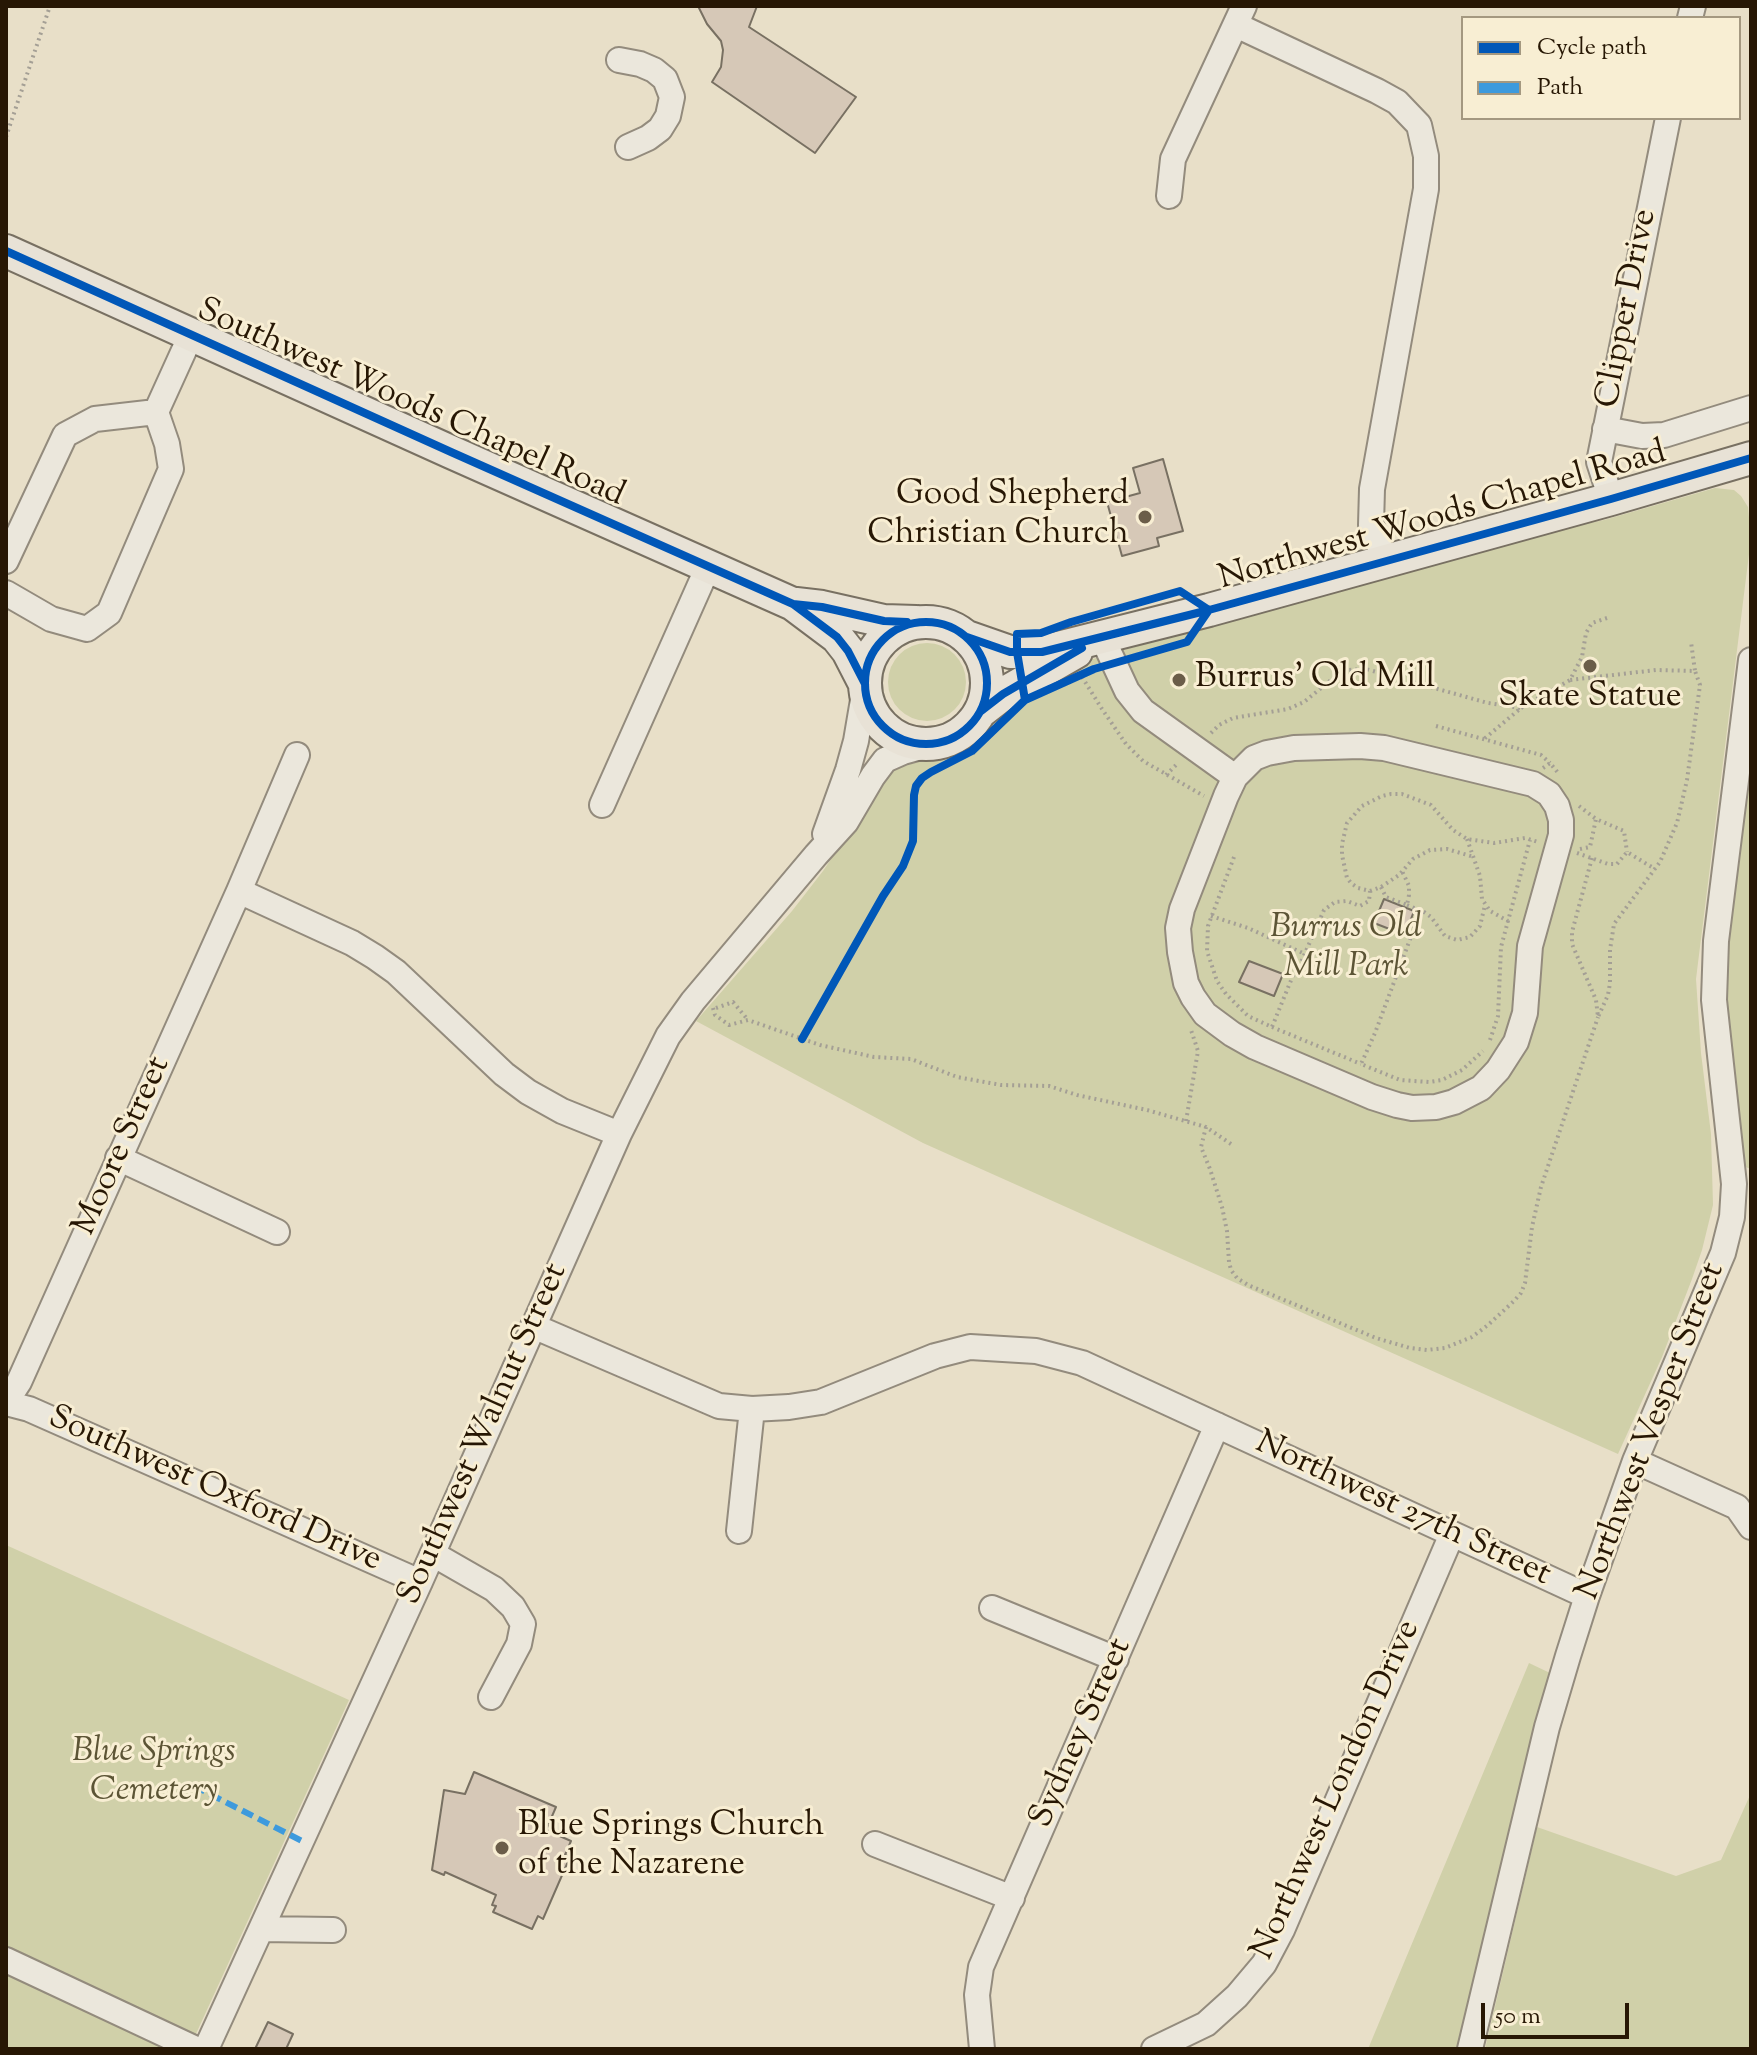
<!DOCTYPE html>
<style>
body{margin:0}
#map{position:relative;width:1757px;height:2055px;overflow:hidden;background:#e8dfc8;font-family:"Sorts Mill Goudy",serif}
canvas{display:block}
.frame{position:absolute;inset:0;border:8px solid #271704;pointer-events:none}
.legend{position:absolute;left:1461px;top:16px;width:280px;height:104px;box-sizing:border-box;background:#f8eed3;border:2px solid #a49880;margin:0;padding:10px 14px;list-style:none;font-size:24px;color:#271704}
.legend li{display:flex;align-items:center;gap:16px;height:40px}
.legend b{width:40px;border:2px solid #a49880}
.scale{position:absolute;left:1481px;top:2003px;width:148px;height:36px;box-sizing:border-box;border:4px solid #271704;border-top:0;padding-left:10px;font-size:24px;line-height:28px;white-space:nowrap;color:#271704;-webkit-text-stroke:6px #f8eed3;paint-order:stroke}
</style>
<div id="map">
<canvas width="1757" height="2055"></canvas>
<div class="frame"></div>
<ul class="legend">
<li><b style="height:10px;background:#0057b8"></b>Cycle path</li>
<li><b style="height:10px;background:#3d9add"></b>Path</li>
</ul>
<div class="scale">50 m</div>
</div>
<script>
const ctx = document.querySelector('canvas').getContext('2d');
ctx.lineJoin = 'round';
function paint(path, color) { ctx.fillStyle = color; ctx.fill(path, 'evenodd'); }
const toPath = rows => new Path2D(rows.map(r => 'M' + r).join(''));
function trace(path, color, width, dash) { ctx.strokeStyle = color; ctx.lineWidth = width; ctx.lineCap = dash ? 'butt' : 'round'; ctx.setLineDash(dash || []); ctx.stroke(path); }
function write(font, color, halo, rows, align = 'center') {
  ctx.font = font + ' "Sorts Mill Goudy",serif'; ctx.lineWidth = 6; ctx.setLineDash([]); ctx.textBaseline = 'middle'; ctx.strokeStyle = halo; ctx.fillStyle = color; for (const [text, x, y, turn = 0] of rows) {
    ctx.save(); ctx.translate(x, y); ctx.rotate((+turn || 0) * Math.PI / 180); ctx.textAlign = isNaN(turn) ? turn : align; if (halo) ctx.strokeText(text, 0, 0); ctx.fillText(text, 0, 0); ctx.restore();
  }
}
paint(toPath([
 [1715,488,1734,490,1741,496,1748,507,1751,538,1696,979,1701,1053,1711,1134,1713,1205,1702,1250,1692,1279,1662,1357,1618,1454,923,1143,696,1021,792,911,823,871,892,768,931,754,967,736,1000,706,1075,664,1500,542,1604,520],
 '888 682a39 39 0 1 1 78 0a39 39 0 1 1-78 0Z',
 [1751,738,1751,1169,1743,1166,1742,1132,1732,1090,1725,1020,1724,943],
 [6,1545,349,1700,189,2049,6,2049],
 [1529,1663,1550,1673,1514,1816,1458,2049,1368,2049],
 [1751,1793,1751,2049,1485,2049,1537,1827,1676,1876,1721,1860]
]), '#d0d0a9');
const building = toPath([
 [698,6,757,6,749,27,856,97,815,153,712,82,721,67,723,50,721,41,707,24,698,6],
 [1163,459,1183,531,1157,538,1159,546,1122,556,1107,502,1140,493,1133,468,1163,459],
 [1384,899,1414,911,1405,935,1374,923,1384,899],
 [1249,961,1283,974,1274,996,1239,982,1249,961],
 [474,1772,556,1807,546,1830,571,1841,565,1855,570,1857,543,1919,538,1916,532,1929,493,1912,496,1906,492,1905,496,1895,445,1872,444,1875,432,1870,444,1790,465,1794,474,1772],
 [268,2022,293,2034,286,2049,255,2049,268,2022]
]);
paint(building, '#d6c8b7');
trace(building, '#787062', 2);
const minor = toPath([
 [1690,18,1693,6],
 [1236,25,1377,91,1397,102,1419,125,1426,156,1426,189,1372,489,1371,525,1385,560],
 [619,60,640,64,654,70,665,79,672,97,668,116,660,129,648,138,628,147],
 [1169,196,1173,159,1244,6],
 [1605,429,1642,436,1664,435,1751,408],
 [1611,499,1599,462,1668,118],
 [6,561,65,435,95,419,156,412],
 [6,593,51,619,87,629,109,613,171,469,167,444,156,412,191,335],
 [1102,637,1127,691,1143,711,1235,777],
 [1360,746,1384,748,1533,784,1549,794,1557,806,1561,820,1561,835,1530,946,1525,1013,1516,1042,1498,1070,1481,1088,1454,1102,1436,1107,1412,1108,1397,1105,1372,1097,1255,1047,1232,1034,1205,1014,1193,997,1186,983,1180,952,1178,928,1182,909,1226,796,1235,777,1254,758,1267,753,1294,748,1360,746],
 [602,805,708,567],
 [825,834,848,770,856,741,864,694],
 [239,891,352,943,375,957,396,972,504,1074,528,1092,562,1111,619,1134],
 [118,1158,277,1232],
 [533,1326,719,1406,752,1409,789,1407,821,1402,935,1356,970,1347,1036,1351,1082,1363,1587,1596],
 [6,1402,19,1382,239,891,297,755],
 [6,1403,29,1409,420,1582],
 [1635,1461,1737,1507,1751,1527],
 [739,1531,752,1409],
 [433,1554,494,1589,513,1607,523,1624,519,1644,491,1697],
 [992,1608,1116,1659],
 [875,1844,1012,1898],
 [261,1929,333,1930],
 [6,1960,196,2049],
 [206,2049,420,1582,619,1134,668,1036,693,1001,816,855,846,822,873,776,885,760,903,752,932,744],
 [982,2049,977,1995,981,1967,1217,1425],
 [1154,2049,1206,2024,1237,1996,1264,1964,1282,1930,1452,1534],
 [1470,2049,1547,1727,1568,1656,1587,1596,1635,1461,1723,1253,1732,1217,1734,1184,1714,1000,1716,941,1751,660]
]);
const major = toPath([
 [6,251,451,452,793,604,837,637,848,651,865,684],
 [796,604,822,607,884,621,916,622],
 '865 683a61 61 0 1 1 122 0a61 61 0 1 1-122 0Z',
 [967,637,1010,652,1042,652,1209,610,1611,499,1751,458],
 [981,711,1003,694,1076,652]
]);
trace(minor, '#938b7d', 28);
trace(major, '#787062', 36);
trace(toPath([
 [6,137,50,6],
 [1607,618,1592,623,1586,633,1582,657,1570,680,1656,670,1695,671,1691,642],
 [1082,677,1102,709,1126,744,1143,761,1204,796],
 [1521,708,1570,680],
 [1436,726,1541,755,1550,763],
 [1211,733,1219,725,1233,718,1288,709,1304,702,1331,680,1348,670,1366,669,1488,703,1521,708,1484,739],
 [1543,768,1550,763,1559,774],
 [1166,775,1178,763],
 [1579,806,1596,819],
 [1467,839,1480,876,1482,899,1490,911,1508,921,1530,840],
 [1580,849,1590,847,1596,819,1624,831,1627,852],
 [1577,853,1608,864,1617,864,1627,852,1655,869],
 [1234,857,1208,926,1207,951,1217,981,1226,994,1248,1016,1272,1027,1294,973,1302,960,1324,910,1335,902,1347,901,1360,906,1369,901,1370,891,1358,888,1351,883,1347,878,1342,855,1342,844,1347,823,1362,806,1382,796,1391,794,1402,794,1431,805,1453,830,1467,839,1494,843,1525,838,1538,842],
 [1592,858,1572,932,1572,944,1596,1000,1598,1017,1608,995,1610,983,1610,950,1614,924,1660,862,1677,823,1687,780,1700,685,1695,671],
 [1381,887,1386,897,1407,905,1409,895,1409,886,1402,871],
 [1370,891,1381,887,1399,875,1413,859,1430,850,1447,849,1474,857],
 [1407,905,1424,912,1431,917,1445,936,1457,940,1470,937,1480,926,1485,905],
 [1421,910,1375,1033,1361,1064,1400,1080,1429,1082,1442,1080,1462,1070,1483,1051],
 [1211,916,1248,928,1305,954],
 [713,1008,715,1015,729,1025,748,1020,820,1045,874,1057,911,1059,957,1077,1001,1085,1049,1086,1077,1095,1147,1110,1206,1127],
 [716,1008,733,1002,748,1020],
 [1272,1027,1361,1064],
 [1490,1040,1498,1016,1501,947,1508,921],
 [1186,1121,1198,1051,1191,1030],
 [1231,1144,1206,1127,1201,1147,1210,1169,1222,1207,1227,1231,1229,1262,1231,1270,1237,1278,1248,1285,1376,1338,1410,1348,1427,1350,1445,1348,1472,1337,1488,1325,1514,1301,1521,1293,1525,1283,1532,1227,1541,1187,1598,1017]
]), '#a49f95', 4, [2, 4]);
trace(minor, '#ebe7dc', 24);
trace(major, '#e8e2d6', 32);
trace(toPath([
 [194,1786,302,1841]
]), '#3d9add', 6, [12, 6]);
trace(toPath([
 [6,251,451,452,793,604,837,637,848,651,865,684],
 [793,604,822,607,884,621,907,622],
 '865 683a61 61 0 1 1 122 0a61 61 0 1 1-122 0Z',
 [967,637,1010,652,1042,652,1209,610,1611,499,1751,458],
 [1025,700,1017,652,1017,634,1041,633,1071,622,1180,591,1209,610],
 [981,711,1003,694,1082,648],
 [802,1039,883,896,903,866,913,841,914,795,916,786,922,778,931,772,972,751,1025,700,1094,669,1187,642,1209,610]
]), '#0057b8', 8);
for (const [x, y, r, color] of [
 [1145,517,8,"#6b5d49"],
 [1590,666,8,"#6b5d49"],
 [1179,680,8,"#6b5d49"],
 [502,1848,8,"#6b5d49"]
]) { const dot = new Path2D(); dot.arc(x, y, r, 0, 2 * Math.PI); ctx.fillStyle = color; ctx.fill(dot); trace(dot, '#f8eed3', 3); }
write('34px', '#271704', '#f8eed3', [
 ["Clipper Drive",1629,309,-79],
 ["Southwest Woods Chapel Road",410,405,24],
 ["Northwest Woods Chapel Road",1443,518,-16],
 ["Moore Street",124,1147,-66],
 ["Northwest Vesper Street",1653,1432,-69],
 ["Southwest Walnut Street",485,1435,-66],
 ["Southwest Oxford Drive",214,1491,24],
 ["Northwest 27th Street",1402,1511,25],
 ["Sydney Street",1083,1734,-66],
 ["Northwest London Drive",1338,1791,-66]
]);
write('34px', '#271704', '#f8eed3', [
 ["Good Shepherd",1129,497,"right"],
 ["Christian Church",1129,536,"right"],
 ["Burrus' Old Mill",1195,680],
 ["Skate Statue",1590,699,"center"],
 ["Blue Springs Church",518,1828],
 ["of the Nazarene",518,1867]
], 'left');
write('italic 34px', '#5c5435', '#f8eed3', [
 ["Burrus Old",1346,930],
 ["Mill Park",1346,969],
 ["Blue Springs",154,1754],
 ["Cemetery",154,1793]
]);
</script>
